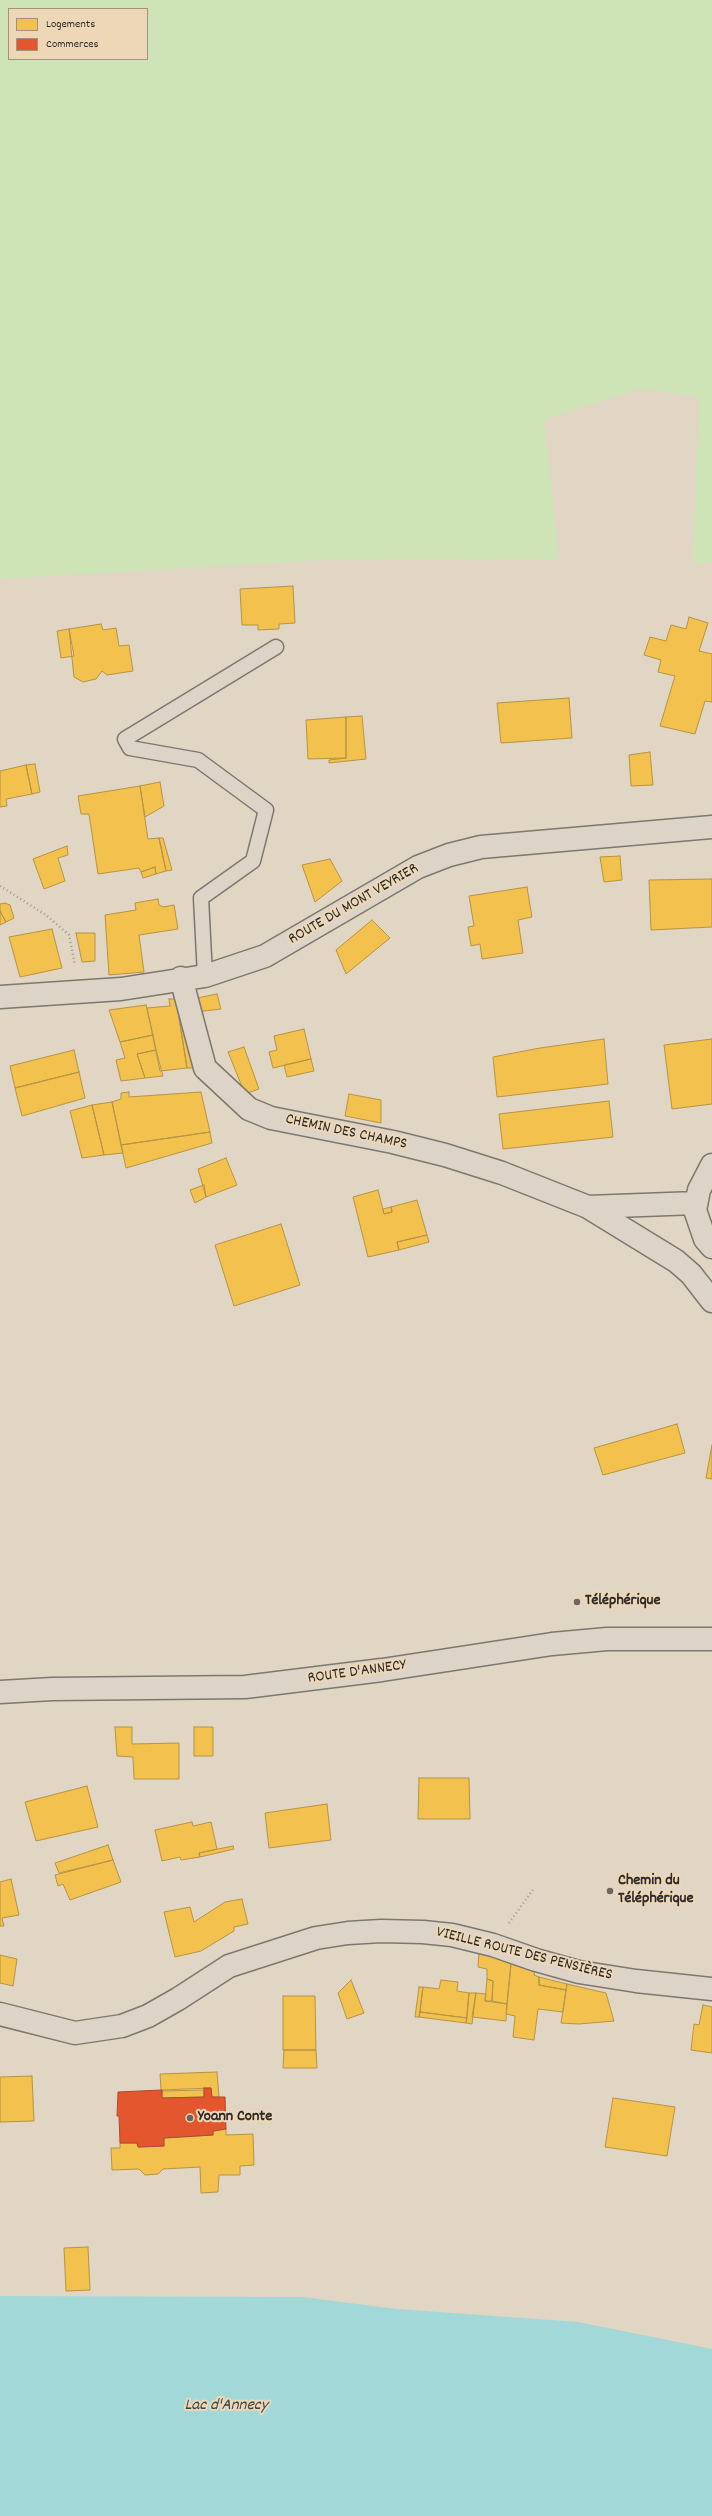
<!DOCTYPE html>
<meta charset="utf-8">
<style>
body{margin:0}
#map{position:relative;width:712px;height:2516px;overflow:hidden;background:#e1d5c3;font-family:Dekko,sans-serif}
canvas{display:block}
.legend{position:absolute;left:8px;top:8px;width:140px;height:52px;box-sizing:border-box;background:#eed7b6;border:1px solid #a0927e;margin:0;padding:5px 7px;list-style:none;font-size:12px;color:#2b2b2b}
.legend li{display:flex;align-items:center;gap:8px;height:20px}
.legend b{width:20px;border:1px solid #a0927e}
</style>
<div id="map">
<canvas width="712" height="2516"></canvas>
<ul class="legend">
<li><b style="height:11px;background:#f2c14e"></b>Logements</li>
<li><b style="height:11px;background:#e4572e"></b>Commerces</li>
</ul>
</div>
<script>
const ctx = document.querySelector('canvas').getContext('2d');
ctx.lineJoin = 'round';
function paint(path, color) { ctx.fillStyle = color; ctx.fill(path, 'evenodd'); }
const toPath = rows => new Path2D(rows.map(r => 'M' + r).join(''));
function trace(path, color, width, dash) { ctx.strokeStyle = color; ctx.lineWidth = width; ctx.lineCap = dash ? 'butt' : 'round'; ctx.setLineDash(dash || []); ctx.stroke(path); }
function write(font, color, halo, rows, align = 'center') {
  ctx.font = font + ' Dekko,sans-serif'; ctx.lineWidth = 4; ctx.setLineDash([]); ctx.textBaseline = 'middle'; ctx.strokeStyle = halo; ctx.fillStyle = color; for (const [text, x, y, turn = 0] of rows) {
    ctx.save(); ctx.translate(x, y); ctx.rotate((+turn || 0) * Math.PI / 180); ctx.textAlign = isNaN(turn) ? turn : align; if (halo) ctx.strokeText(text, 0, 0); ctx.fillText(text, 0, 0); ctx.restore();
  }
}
paint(toPath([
 [0,0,712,0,712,562,693,563,699,397,640,389,544,419,559,559,323,560,0,579],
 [9,9,147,9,147,59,9,59]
]), '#cee3b6');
paint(toPath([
 [0,2296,302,2297,397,2309,578,2322,712,2349,712,2516,0,2516]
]), '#a3d8d8');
const homes = toPath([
 [293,586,295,623,279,624,279,629,258,630,258,625,242,625,240,589,293,586],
 [689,617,708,623,699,651,712,654,712,702,705,701,695,734,660,726,675,676,658,672,661,660,644,655,650,637,666,641,671,625,686,629,689,617],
 [101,624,103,630,116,628,119,646,129,645,133,671,107,675,102,671,96,679,83,682,74,677,69,629,101,624],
 [69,629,74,656,61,658,57,631,69,629],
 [569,698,572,738,501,743,497,703,569,698],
 [362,716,366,759,329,763,329,760,346,758,346,717,362,716],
 [346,717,346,758,308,759,306,720,346,717],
 [650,752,653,785,631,786,629,755,650,752],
 [35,764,40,792,32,794,26,765,35,764],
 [26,765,32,794,6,799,7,806,0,807,0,771,26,765],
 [160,782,164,806,145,817,140,786,160,782],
 [140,786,148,839,159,838,166,871,156,874,155,867,141,872,139,868,98,874,89,814,81,814,78,796,140,786],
 [159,838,163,838,172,870,166,871,159,838],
 [67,846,68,855,58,858,65,881,44,889,33,859,67,846],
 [620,856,622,880,604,882,600,857,620,856],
 [330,859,342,881,315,902,302,865,330,859],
 [155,867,156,874,143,878,141,872,155,867],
 [712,879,712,927,651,930,649,880,712,879],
 [527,887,532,917,518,920,523,953,482,959,480,944,471,946,468,927,474,926,469,896,527,887],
 [158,899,159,905,163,907,174,905,178,929,139,935,144,972,109,975,105,915,136,910,135,903,158,899],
 [5,903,10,905,14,918,6,922,0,911,0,904,5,903],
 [0,911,6,922,0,925,0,911],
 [372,920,390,938,346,974,336,950,372,920],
 [52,929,62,968,20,977,9,937,52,929],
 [76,933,95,933,95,961,82,962,76,933],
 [217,994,221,1009,196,1012,192,999,217,994],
 [169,999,176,999,187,1068,160,1071,147,1008,170,1006,169,999],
 [146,1005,153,1035,120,1042,109,1010,146,1005],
 [177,1005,195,1068,187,1068,177,1005],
 [304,1029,311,1059,273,1068,269,1052,277,1050,274,1036,304,1029],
 [153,1035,156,1050,137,1054,145,1078,121,1081,116,1060,125,1058,120,1042,153,1035],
 [604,1039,608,1084,497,1097,493,1057,540,1048,604,1039],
 [712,1039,712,1104,672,1109,664,1045,712,1039],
 [244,1047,259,1089,245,1094,228,1052,244,1047],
 [74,1050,79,1072,15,1088,10,1066,74,1050],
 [156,1050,163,1076,145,1078,137,1054,156,1050],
 [311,1059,314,1071,287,1077,284,1065,311,1059],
 [79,1072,85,1098,22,1116,15,1088,79,1072],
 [129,1092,129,1097,201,1092,210,1132,121,1145,112,1102,121,1099,121,1093,129,1092],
 [349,1094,381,1100,381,1123,345,1116,349,1094],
 [609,1101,613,1137,503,1149,499,1114,609,1101],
 [112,1102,123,1153,104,1155,92,1105,112,1102],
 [92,1105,104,1155,82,1158,70,1111,92,1105],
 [210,1132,212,1143,126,1168,121,1145,210,1132],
 [226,1158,237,1185,206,1197,198,1169,226,1158],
 [204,1185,206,1197,195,1203,190,1190,204,1185],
 [378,1190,384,1214,392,1212,391,1207,417,1200,427,1235,397,1242,399,1250,368,1257,353,1197,378,1190],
 [391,1207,392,1212,384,1214,383,1209,391,1207],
 [281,1224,300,1285,234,1306,215,1245,281,1224],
 [427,1235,429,1242,399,1250,397,1242,427,1235],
 [677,1424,685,1453,603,1475,594,1448,677,1424],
 [712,1445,712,1479,706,1478,712,1445],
 [115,1727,132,1727,132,1744,179,1743,179,1779,134,1779,133,1757,117,1756,115,1727],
 [194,1727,213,1727,213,1756,194,1756,194,1727],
 [419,1778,469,1778,470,1819,418,1819,419,1778],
 [87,1786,98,1827,36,1841,25,1802,87,1786],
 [327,1804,331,1840,269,1848,265,1813,327,1804],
 [192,1822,193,1826,211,1822,217,1849,199,1853,200,1857,181,1860,180,1857,162,1861,155,1830,192,1822],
 [108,1845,113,1860,59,1873,55,1863,108,1845],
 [233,1846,234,1849,200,1857,199,1853,233,1846],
 [113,1860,121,1882,70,1900,63,1884,58,1886,55,1875,113,1860],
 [11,1879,19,1915,2,1918,4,1926,0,1926,0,1882,11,1879],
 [242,1899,248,1924,234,1927,234,1931,201,1951,175,1957,164,1912,190,1907,194,1922,225,1902,242,1899],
 [479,1952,511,1964,507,2004,492,2001,493,1981,487,1979,487,1969,478,1967,479,1952],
 [0,1955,17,1959,13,1986,0,1983,0,1955],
 [511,1964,535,1972,534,1975,539,1977,539,1985,566,1990,563,2012,538,2009,534,2040,513,2037,515,2016,506,2014,511,1964],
 [539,1977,567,1984,566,1990,539,1985,539,1977],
 [487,1979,493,1981,492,2001,485,2001,487,1979],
 [351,1980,364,2013,347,2019,338,1993,351,1980],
 [441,1980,458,1982,457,1991,469,1993,467,2018,420,2012,423,1987,439,1989,441,1980],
 [567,1984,606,1993,614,2021,579,2024,561,2023,567,1984],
 [419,1987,423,1987,419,2017,415,2017,419,1987],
 [469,1993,476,1993,472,2024,466,2023,469,1993],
 [476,1993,486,1994,485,2001,507,2004,506,2021,472,2017,476,1993],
 [283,1996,315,1996,316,2050,283,2050,283,1996],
 [703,2005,712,2007,712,2053,691,2050,694,2024,699,2025,703,2005],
 [420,2012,467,2018,466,2023,419,2017,420,2012],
 [284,2050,316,2050,317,2068,283,2068,284,2050],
 [217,2072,219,2097,212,2097,211,2088,161,2090,160,2074,217,2072],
 [32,2076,34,2121,0,2122,0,2077,32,2076],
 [204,2090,204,2097,162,2098,162,2091,204,2090],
 [613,2098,675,2107,667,2156,605,2147,613,2098],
 [226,2129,226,2135,253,2134,254,2165,240,2166,240,2175,219,2175,218,2192,201,2193,200,2167,163,2169,158,2174,145,2175,139,2169,112,2170,111,2148,120,2148,120,2143,137,2143,138,2147,164,2146,164,2138,213,2135,213,2131,226,2129],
 [88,2247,90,2290,66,2291,64,2248,88,2247]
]);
paint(homes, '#f2c14e');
trace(homes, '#b69444', 1);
const shops = toPath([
 [204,2088,211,2088,212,2097,225,2097,226,2129,213,2131,213,2135,164,2138,164,2146,138,2147,137,2143,120,2143,119,2116,117,2116,118,2092,162,2090,162,2098,204,2097,204,2088]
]);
paint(shops, '#e4572e');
trace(shops, '#ac4a2d', 1);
const lane = toPath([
 [205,976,201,898,253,861,266,810,198,760,130,748,125,739,276,647]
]);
const street = toPath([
 [181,978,205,1068,249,1109,271,1118,393,1142,445,1155,502,1173,588,1207,676,1261,691,1274,712,1301],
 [0,997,121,989,205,976,265,956,418,867,449,855,481,847,712,827],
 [712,1165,699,1190,695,1210,705,1239,712,1247],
 [588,1207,696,1203],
 [0,2014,75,2033,122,2026,148,2016,178,1999,229,1966,316,1938,348,1933,381,1931,423,1932,452,1935,493,1945,536,1960,579,1972,636,1981,712,1989]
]);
const secondary = toPath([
 [0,1692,52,1689,245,1687,382,1670,552,1644,607,1639,712,1639]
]);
trace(lane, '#7d786f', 17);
trace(street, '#7d786f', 25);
trace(secondary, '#7d786f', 25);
trace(toPath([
 [0,886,46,915,69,935,75,965],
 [509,1923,533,1890]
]), '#a09a92', 2.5, [1, 3]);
trace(lane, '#ddd4c7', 14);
trace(street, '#ddd4c7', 22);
trace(secondary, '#ddd4c7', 22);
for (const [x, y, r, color] of [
 [577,1602,4,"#6b6660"],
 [610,1891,4,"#6b6660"],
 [190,2118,4,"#6b6660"]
]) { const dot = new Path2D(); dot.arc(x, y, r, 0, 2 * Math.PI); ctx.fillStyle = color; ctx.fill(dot); trace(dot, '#eed7b6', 1.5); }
write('16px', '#2b2b2b', '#eed7b6', [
 ["ROUTE DU MONT VEYRIER",354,905,-30],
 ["CHEMIN DES CHAMPS",346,1133,12],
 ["ROUTE D'ANNECY",357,1673,-8],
 ["VIEILLE ROUTE DES PENSIÈRES",524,1955,14]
]);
write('bold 16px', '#2b2b2b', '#eed7b6', [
 ["Téléphérique",585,1602],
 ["Chemin du",618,1882],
 ["Téléphérique",618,1900],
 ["Yoann Conte",198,2118]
], 'left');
write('italic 17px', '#394546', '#eed7b6', [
 ["Lac d'Annecy",226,2407]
]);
</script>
